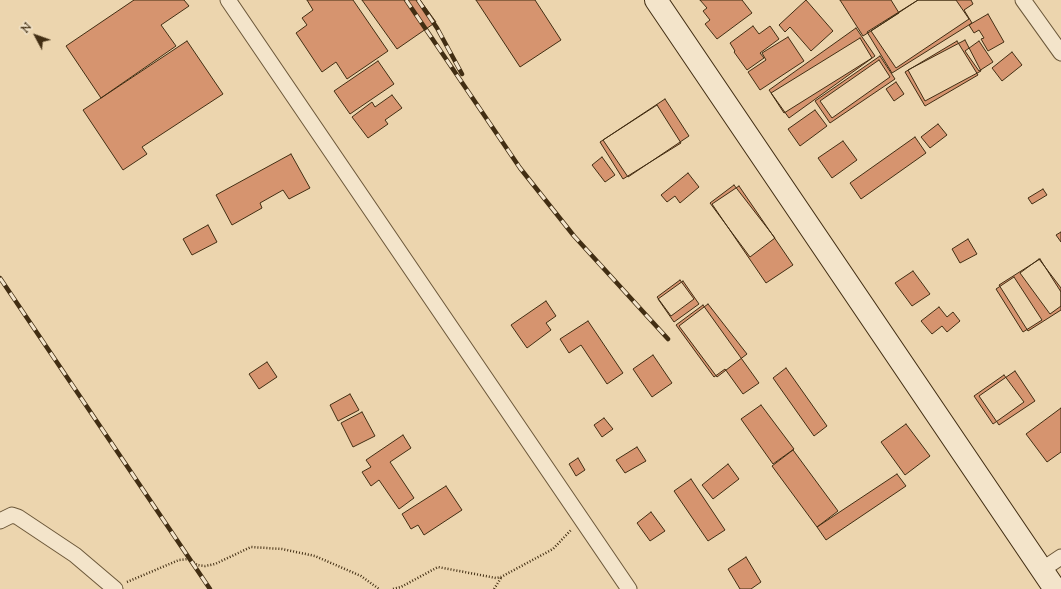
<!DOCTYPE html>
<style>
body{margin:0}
#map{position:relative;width:1061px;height:589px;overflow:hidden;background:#ecd5ae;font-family:"Sorts Mill Goudy",serif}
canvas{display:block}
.north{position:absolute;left:16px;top:16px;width:40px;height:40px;-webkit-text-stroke:3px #f3e4ca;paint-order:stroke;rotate:311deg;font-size:11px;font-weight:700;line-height:16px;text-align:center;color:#422e13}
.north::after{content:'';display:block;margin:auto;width:14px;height:18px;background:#422e13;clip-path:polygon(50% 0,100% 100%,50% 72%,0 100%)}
</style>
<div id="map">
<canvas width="1061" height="589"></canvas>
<div class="north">N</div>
</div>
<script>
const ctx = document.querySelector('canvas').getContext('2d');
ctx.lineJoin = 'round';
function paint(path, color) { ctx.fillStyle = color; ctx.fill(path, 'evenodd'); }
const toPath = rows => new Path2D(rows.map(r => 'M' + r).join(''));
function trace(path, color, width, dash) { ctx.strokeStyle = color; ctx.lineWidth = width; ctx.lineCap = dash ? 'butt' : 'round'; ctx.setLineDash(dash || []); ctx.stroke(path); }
const building = toPath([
 [134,0,184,0,189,6,161,25,176,46,101,98,66,46,134,0],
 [307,0,353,0,388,51,347,79,336,62,322,72,296,33,307,25,302,18,313,10,307,0],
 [362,0,420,0,436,22,397,49,362,0],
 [476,0,535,0,561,40,520,67,476,0],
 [700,0,742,0,752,13,717,39,705,24,710,20,703,11,707,8,700,0],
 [806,0,833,31,811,51,790,27,785,32,779,25,806,0],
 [840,0,891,0,899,13,863,36,840,0],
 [918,0,971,0,973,4,964,10,972,23,892,73,867,32,918,0],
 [918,0,956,0,969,19,896,68,871,31,918,0],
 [988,14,1004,42,988,51,981,39,984,38,979,30,974,33,969,25,988,14],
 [753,26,759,34,770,26,779,39,760,53,764,58,747,70,734,52,735,51,730,43,753,26],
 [856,28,875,56,789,118,769,90,856,28],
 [788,37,804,61,760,90,748,72,766,60,762,53,788,37],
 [860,38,872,58,784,113,771,93,860,38],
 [965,40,981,71,925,101,908,70,965,40],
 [187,41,223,94,142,147,147,154,123,170,83,110,187,41],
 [957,41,978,75,925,106,905,72,957,41],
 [979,41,993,62,979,71,965,51,979,41],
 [1012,52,1022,65,1002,81,992,68,1012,52],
 [880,56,895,79,830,123,815,101,880,56],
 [879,60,890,77,832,118,820,101,879,60],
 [378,61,394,84,350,114,334,91,378,61],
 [896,82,904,94,894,101,886,89,896,82],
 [392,95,402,108,385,120,388,124,368,138,352,117,372,102,375,107,392,95],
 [665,99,689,136,628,177,603,140,665,99],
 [657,105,681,143,623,179,600,142,657,105],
 [815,110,827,126,800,146,788,129,815,110],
 [938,124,947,135,930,148,921,137,938,124],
 [915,137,926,153,861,199,850,183,915,137],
 [843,141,857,160,832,178,818,158,843,141],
 [291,154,310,188,289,199,283,190,260,203,262,208,232,225,216,195,291,154],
 [602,157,615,175,605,182,592,165,602,157],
 [688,173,699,187,680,203,675,196,667,202,661,195,688,173],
 [734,185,775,238,750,257,710,203,734,185],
 [739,186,793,265,766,283,712,204,739,186],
 [1043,189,1047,195,1032,204,1028,198,1043,189],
 [208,225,217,242,192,255,183,239,208,225],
 [1061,232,1061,242,1056,235,1061,232],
 [968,239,977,254,960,263,952,249,968,239],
 [1039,259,1061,288,1061,306,1050,314,1020,273,1039,259],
 [1040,259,1061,292,1061,310,1028,331,999,285,1040,259],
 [913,271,930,294,912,306,895,283,913,271],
 [1014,277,1042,320,1023,332,996,289,1014,277],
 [680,280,694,299,671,316,657,297,680,280],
 [683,281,699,304,674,322,658,299,683,281],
 [546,301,556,316,546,323,551,330,527,348,511,325,546,301],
 [708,304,747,354,717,377,679,326,708,304],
 [703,305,759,383,743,394,725,369,714,377,676,325,703,305],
 [939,307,947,317,953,312,960,321,947,332,942,326,932,334,921,321,939,307],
 [588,321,623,373,607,384,581,345,569,353,560,339,588,321],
 [653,355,672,383,652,397,633,369,653,355],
 [267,362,277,377,259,389,249,374,267,362],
 [786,368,827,426,814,436,773,378,786,368],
 [1015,371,1035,401,999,425,979,396,1015,371],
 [1004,375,1024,402,993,424,974,396,1004,375],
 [350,394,359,410,338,421,330,405,350,394],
 [761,405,794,449,773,464,741,419,761,405],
 [1061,408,1061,452,1047,462,1026,434,1061,408],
 [362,412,375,436,353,447,341,423,362,412],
 [604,418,613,429,602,437,594,425,604,418],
 [906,424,930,456,905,475,881,442,906,424],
 [403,435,411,448,390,462,414,498,399,509,379,480,371,486,362,472,371,467,366,460,403,435],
 [637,447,646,461,625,473,616,460,637,447],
 [793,450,838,511,817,527,772,466,793,450],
 [578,458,585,470,576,476,569,464,578,458],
 [728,464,739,479,713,499,702,485,728,464],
 [897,474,906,486,826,540,817,527,897,474],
 [691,479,725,530,708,541,674,491,691,479],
 [446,486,462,510,424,535,418,525,411,529,402,514,446,486],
 [651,512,665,531,650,541,637,523,651,512],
 [746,557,761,582,751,589,740,589,728,569,746,557]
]);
paint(building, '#d6946f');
trace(building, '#422e13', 1);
const minor = toPath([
 [228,0,629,589],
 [1023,0,1061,53],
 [0,521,12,515,18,517,75,555,115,589],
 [1043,569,1061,557]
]);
const secondary = toPath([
 [656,0,1055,589]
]);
trace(minor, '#6c583a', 17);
trace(secondary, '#422e13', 24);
trace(toPath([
 [127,582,179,560,189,559,197,565,205,566,215,564,251,547,282,549,315,556,361,576,379,589],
 [393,589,401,587,438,567,496,578,501,577,553,549,571,530],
 [494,589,501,578]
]), '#422e13', 2.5, [1, 2]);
trace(minor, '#f3e4ca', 15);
trace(secondary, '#f3e4ca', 22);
const rail = toPath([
 [406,0,520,168,574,236,668,339],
 [418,0,437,28,462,74],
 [0,278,210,589]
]);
trace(rail, '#422e13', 4.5);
trace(rail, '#f3e4ca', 3, [9]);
</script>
